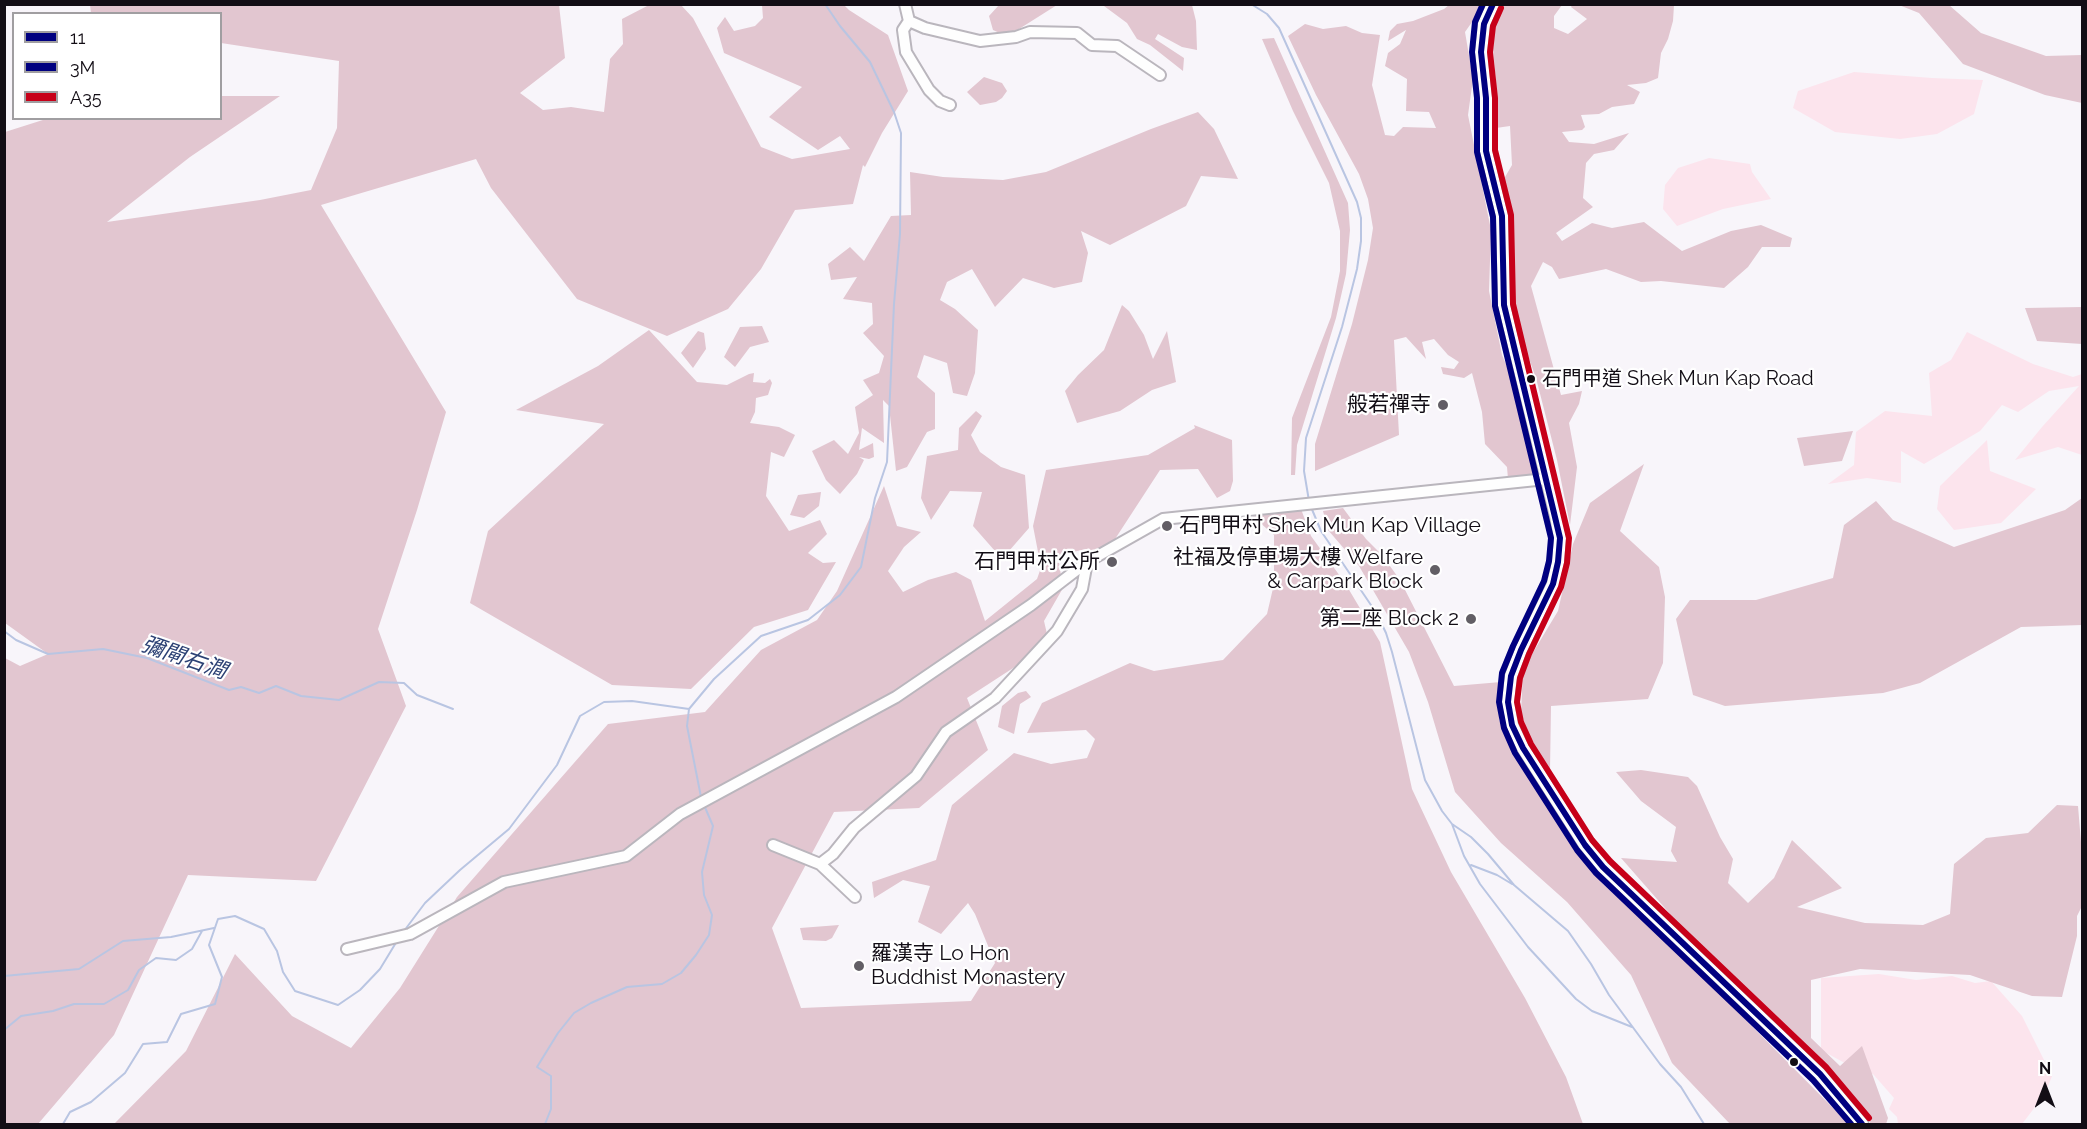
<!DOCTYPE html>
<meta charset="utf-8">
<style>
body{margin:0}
#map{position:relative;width:2087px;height:1129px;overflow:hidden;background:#f8f5fa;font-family:Raleway,sans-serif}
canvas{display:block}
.frame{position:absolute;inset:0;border:6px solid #120d15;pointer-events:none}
.legend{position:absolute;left:12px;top:12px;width:210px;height:108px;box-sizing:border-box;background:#fff;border:2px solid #a09ea1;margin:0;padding:8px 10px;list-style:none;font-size:18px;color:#120d15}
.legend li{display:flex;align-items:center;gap:12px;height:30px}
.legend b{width:30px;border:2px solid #a09ea1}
.north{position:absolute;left:2015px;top:1057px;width:60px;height:60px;-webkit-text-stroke:4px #fff;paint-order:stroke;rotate:0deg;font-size:16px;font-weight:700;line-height:24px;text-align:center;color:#120d15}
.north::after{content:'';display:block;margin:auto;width:21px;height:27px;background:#120d15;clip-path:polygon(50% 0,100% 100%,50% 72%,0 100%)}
</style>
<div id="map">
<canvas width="2087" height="1129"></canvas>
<div class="frame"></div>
<ul class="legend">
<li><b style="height:8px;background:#000080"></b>11</li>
<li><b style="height:8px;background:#000080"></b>3M</li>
<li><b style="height:8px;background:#c70019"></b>A35</li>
</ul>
<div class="north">N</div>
</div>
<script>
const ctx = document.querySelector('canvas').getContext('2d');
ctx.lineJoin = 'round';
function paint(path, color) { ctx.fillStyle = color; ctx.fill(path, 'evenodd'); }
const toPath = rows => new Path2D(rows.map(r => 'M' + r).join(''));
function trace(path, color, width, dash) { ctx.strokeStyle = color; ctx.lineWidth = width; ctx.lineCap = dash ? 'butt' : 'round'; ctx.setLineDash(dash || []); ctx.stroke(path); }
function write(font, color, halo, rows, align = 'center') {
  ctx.font = font + ' Raleway,"Noto Sans TC",sans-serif'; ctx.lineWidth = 4.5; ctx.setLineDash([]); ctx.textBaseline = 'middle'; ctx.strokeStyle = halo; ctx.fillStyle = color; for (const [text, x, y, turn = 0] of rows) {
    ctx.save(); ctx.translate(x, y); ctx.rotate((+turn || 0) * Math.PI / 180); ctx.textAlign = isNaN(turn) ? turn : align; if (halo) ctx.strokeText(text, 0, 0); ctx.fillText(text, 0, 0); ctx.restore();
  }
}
paint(toPath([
 [1854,72,1932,78,1983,80,1974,114,1937,134,1900,139,1835,132,1793,108,1798,91],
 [1709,158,1750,164,1752,172,1771,199,1723,209,1677,226,1663,209,1665,185,1678,168],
 [1967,332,2033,364,2073,377,2082,374,2082,455,2058,447,2015,460,2042,427,2079,386,2049,391,2018,412,2002,405,1980,431,1924,464,1901,451,1901,483,1867,478,1828,484,1854,465,1856,432,1885,411,1932,416,1929,373,1951,360],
 [1987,440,1990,471,2036,489,2001,523,1954,530,1937,509,1940,486],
 [1879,974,1916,980,1952,976,1975,983,1991,981,2022,1016,2052,1076,2045,1094,2022,1124,1898,1124,1897,1117,1889,1109,1894,1098,1873,1074,1863,1073,1821,1050,1821,978]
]), '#fce4ed');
paint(toPath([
 [1107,4,1192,5,1196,21,1197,50,1182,47,1158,34,1155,39,1184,58,1183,71,1150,45,1137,39,1127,23,1104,6],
 [844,5,849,10,888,35,908,91,882,133,865,167,863,165,853,204,795,210,761,269,728,309,667,336,577,299,491,188,476,159,321,205,446,412,417,510,378,629,406,706,316,881,188,875,114,1035,38,1124,5,1124,5,658,20,666,48,654,5,623,5,132,46,119,220,118,221,96,280,96,190,157,107,222,260,200,311,190,337,128,339,61,221,43,220,14,91,13,90,5,559,5,565,58,520,93,543,110,571,107,604,112,610,59,623,44,622,19,649,5,681,5,693,18,761,147,792,159,850,149,840,136,818,150,769,117,802,87,724,53,717,28,725,17,734,31,755,26,763,18,762,5],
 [999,5,1057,5,1019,29,1004,35,993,30,989,16],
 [1449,5,1484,5,1465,32,1473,79,1468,115,1491,230,1489,291,1502,355,1512,378,1518,412,1523,423,1533,476,1508,479,1507,467,1485,444,1482,412,1472,373,1464,378,1443,374,1441,367,1454,369,1459,362,1448,355,1434,339,1422,342,1426,359,1406,337,1394,340,1399,435,1315,471,1315,444,1352,324,1368,260,1373,228,1368,199,1359,174,1316,95,1288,36,1305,24,1323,29,1346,26,1362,33,1380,35,1372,85,1385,135,1394,136,1403,127,1436,128,1429,112,1406,111,1407,79,1385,66,1388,53,1400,44,1406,30,1388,41,1390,31,1397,24,1413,21,1444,9],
 [1500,5,1562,5,1554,16,1554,28,1568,34,1587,19,1571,7,1572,5,1674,5,1673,21,1668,39,1661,53,1658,78,1646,83,1627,85,1640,92,1634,104,1612,107,1599,114,1581,115,1585,127,1582,130,1562,132,1569,142,1594,144,1629,133,1614,150,1594,154,1586,163,1583,198,1593,207,1556,233,1562,241,1592,223,1612,228,1644,222,1682,251,1731,231,1761,225,1792,238,1790,247,1762,247,1748,267,1724,288,1661,281,1641,282,1606,269,1559,279,1552,267,1543,262,1531,286,1561,395,1582,391,1579,404,1569,423,1577,467,1570,525,1557,460,1536,378,1509,303,1512,231,1508,197,1501,184,1512,165,1510,126,1496,128,1494,120,1496,82,1493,49,1496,12],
 [1899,5,1949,5,1981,33,2046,56,2082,55,2082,103,2045,95,1963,64,1919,13],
 [1274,38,1348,203,1350,230,1346,274,1336,318,1297,445,1295,475,1291,475,1292,418,1331,317,1340,271,1340,231,1329,183,1293,111,1262,39],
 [984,77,1002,83,1007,91,1002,98,996,102,980,105,967,92],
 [1198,112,1214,129,1238,179,1201,176,1186,206,1110,245,1081,231,1088,253,1082,282,1054,288,1023,278,995,307,972,269,947,282,940,300,955,309,978,330,975,373,967,396,953,393,947,363,924,355,917,377,935,393,935,429,927,432,907,467,896,471,889,406,883,400,884,443,862,428,859,450,873,443,874,457,869,459,859,457,864,460,857,474,840,494,826,480,812,451,834,440,848,454,859,433,855,407,873,395,863,380,879,373,884,356,863,333,873,324,872,303,843,299,857,277,831,280,828,264,850,247,864,261,891,216,911,215,910,172,943,177,1003,180,1046,172,1151,129],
 [1122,305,1129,311,1144,335,1153,359,1167,331,1176,382,1152,390,1120,411,1077,423,1065,391,1078,375,1104,350],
 [2082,307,2082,344,2037,341,2025,308],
 [762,326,769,342,750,347,735,367,724,357,740,327],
 [649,330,697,382,727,385,749,374,754,373,753,382,765,383,770,379,772,383,768,395,756,398,755,412,750,423,779,427,795,435,784,457,771,452,766,496,789,531,820,520,827,534,808,553,823,563,836,562,808,610,754,627,691,689,612,685,470,603,488,531,604,424,516,410,598,366],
 [698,331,704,333,706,349,693,368,681,353],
 [976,411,982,416,971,435,980,452,1001,467,1025,475,1029,528,1002,559,973,526,982,492,950,491,931,520,921,498,927,456,958,450,959,428],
 [1194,425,1232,440,1233,481,1230,491,1217,498,1198,469,1160,470,1104,556,1086,549,1056,556,1039,557,1033,526,1046,470,1148,455,1195,428],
 [1853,431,1842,461,1804,466,1797,438],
 [1644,464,1620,531,1659,567,1665,597,1663,663,1648,699,1551,706,1550,771,1530,738,1521,713,1523,669,1558,611,1573,544,1590,503],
 [884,486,897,526,921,532,904,547,888,571,903,592,928,580,956,572,971,580,985,621,1037,579,1043,562,1059,563,1063,588,1044,621,1047,634,1027,659,967,698,988,750,919,808,834,812,772,928,801,1008,971,1001,995,963,975,914,968,903,941,934,918,922,930,886,903,880,874,898,872,882,936,860,952,805,1014,753,1051,764,1087,758,1095,739,1086,730,1027,733,1042,703,1130,663,1154,671,1223,660,1267,614,1274,584,1274,535,1250,514,1301,509,1311,536,1345,583,1380,642,1412,789,1451,872,1525,998,1566,1077,1583,1124,114,1124,186,1051,235,954,292,1016,351,1048,400,988,457,897,608,724,705,712,761,650,817,620,837,591],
 [821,492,819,506,804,518,790,515,798,495],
 [2082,498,2082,625,2021,627,1920,683,1883,693,1725,706,1693,695,1676,619,1690,600,1756,600,1833,578,1844,525,1876,501,1893,520,1954,547,2065,510],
 [1343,508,1366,539,1382,555,1400,580,1454,686,1501,682,1499,720,1520,761,1583,859,1603,884,1701,975,1849,1124,1730,1124,1672,1063,1631,975,1567,902,1501,843,1455,792,1428,702,1409,652,1359,566,1328,530,1323,511],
 [1026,691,1031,697,1020,704,1014,734,998,727,1002,706,1018,693],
 [1641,770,1688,777,1697,786,1720,837,1733,859,1728,883,1748,903,1774,878,1792,840,1842,888,1797,907,1865,923,1923,925,1950,914,1954,864,1986,838,2028,833,2057,805,2078,806,2081,842,2082,840,2082,906,2077,916,2077,936,2062,997,2032,996,1970,975,1860,969,1811,980,1811,1038,1840,1066,1862,1046,1888,1118,1886,1124,1871,1124,1846,1089,1791,1030,1714,964,1621,858,1677,862,1671,851,1676,827,1641,801,1616,772],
 [839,925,832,938,826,941,803,940,800,928]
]), '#e2c6d0');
trace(toPath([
 [1251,4,1267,14,1279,28,1357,202,1361,218,1361,241,1357,269,1342,327,1306,438,1304,471,1309,501],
 [1311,507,1321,531,1377,614,1386,633,1392,652,1425,780,1442,811,1452,824,1471,837,1488,854,1514,885,1568,931,1591,964,1609,995,1660,1064,1681,1087,1704,1124],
 [4,631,16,640,48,654,103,649,147,658,229,690,241,687,259,693,276,686,301,696,339,700,379,682,404,683,417,695,453,709],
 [701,797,687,726,689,709,714,679,761,636,808,620,840,595,861,567,875,498,887,462,894,304,900,234,901,133,894,112,870,62,840,26,825,4],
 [1452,824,1464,856,1480,884,1528,947,1576,999,1592,1011,1632,1027],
 [1471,865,1497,875,1512,884],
 [404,931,425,903,460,870,509,829,557,765,580,716,604,702,632,701,689,709],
 [4,976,79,969,123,941,171,937,214,928],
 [4,1030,21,1016,53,1011,74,1004,104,1004,128,990,139,970,156,958,176,960,192,949,202,931],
 [63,1124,70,1112,91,1102,125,1073,143,1044,167,1042,181,1014,215,1004,222,977,209,945,218,919,235,916,264,929,277,951,283,972,295,991,338,1005,360,990,380,969,397,941],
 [545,1124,551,1109,551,1076,537,1067,558,1033,574,1013,591,1003,627,987,662,984,681,973,696,955,709,935,712,915,704,895,702,872,713,826,704,805]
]), '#b9c5e2', 2);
const minor = toPath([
 [905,4,909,21,903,30,906,52,929,90,940,101,950,105],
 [909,21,925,28,980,41,1016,37,1030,32,1077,33,1092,45,1117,46,1160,75],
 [773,845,820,864],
 [855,897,820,864,833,854,854,828,916,776,946,732,995,698,1057,631,1082,589,1087,562],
 [347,949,410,934,504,882,626,856,680,814,896,697,1031,605,1087,562,1163,519,1546,479]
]);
const major = toPath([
 [1493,4,1484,24,1481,52,1486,98,1486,151,1502,216,1504,305,1556,516,1560,538,1558,562,1553,584,1521,650,1511,676,1508,702,1512,725,1523,748,1585,845,1603,867,1820,1074,1862,1124]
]);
trace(minor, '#bab6bd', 14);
trace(major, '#bab6bd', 15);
trace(minor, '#fefefe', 10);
trace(major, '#fefefe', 12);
trace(toPath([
 [1493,4,1484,24,1481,52,1486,98,1486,151,1502,216,1504,305,1560,538,1558,562,1553,584,1521,650,1511,676,1508,702,1512,725,1523,748,1585,845,1603,867,1820,1074,1862,1124]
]), '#000080', 6);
trace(toPath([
 [1483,4,1475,22,1472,52,1477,98,1477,152,1493,217,1495,306,1551,538,1549,561,1544,581,1513,646,1502,673,1499,702,1504,728,1515,753,1577,850,1596,873,1813,1080,1851,1124]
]), '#000080', 6);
trace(toPath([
 [1501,8,1493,26,1490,52,1495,98,1495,150,1511,215,1513,304,1569,538,1567,563,1561,587,1529,654,1520,678,1517,702,1521,722,1531,744,1592,840,1610,861,1826,1067,1869,1118]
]), '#c70019', 6);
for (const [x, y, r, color] of [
 [1531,379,5,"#120d15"],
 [1443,405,6,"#625e65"],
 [1167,526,6,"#625e65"],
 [1112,562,6,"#625e65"],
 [1435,570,6,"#625e65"],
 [1471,619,6,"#625e65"],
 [859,966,6,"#625e65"],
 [1794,1062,5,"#120d15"]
]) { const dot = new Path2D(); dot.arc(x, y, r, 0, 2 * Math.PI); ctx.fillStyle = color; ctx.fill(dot); trace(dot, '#fff', 2); }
write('20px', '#120d15', '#fff', [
 ["石門甲道 Shek Mun Kap Road",1542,379]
], 'left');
write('21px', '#120d15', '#fff', [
 ["般若禪寺",1431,405],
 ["石門甲村 Shek Mun Kap Village",1179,526,"left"],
 ["社福及停車場大樓 Welfare",1423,558],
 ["& Carpark Block",1423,582],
 ["石門甲村公所",1100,562],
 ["第二座 Block 2",1459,619],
 ["羅漢寺 Lo Hon",871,954,"left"],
 ["Buddhist Monastery",871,978,"left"]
], 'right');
write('italic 22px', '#2c4174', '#fff', [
 ["彌閘右澗",184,658,19]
]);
</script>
